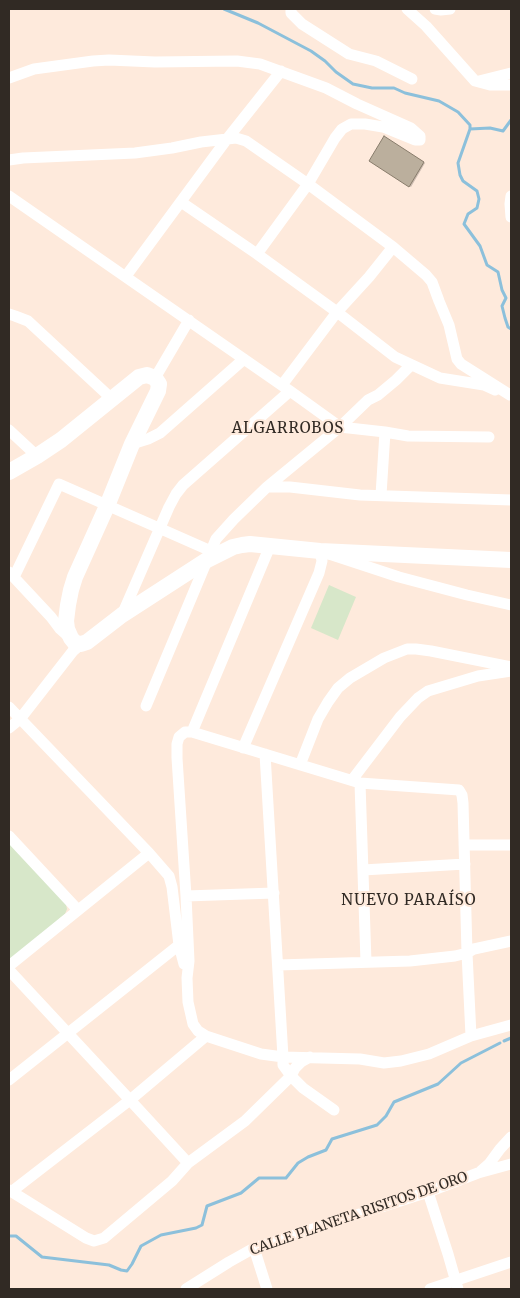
<!DOCTYPE html>
<meta charset="utf-8">
<style>
body{margin:0}
#map{position:relative;width:520px;height:1298px;overflow:hidden;background:#feeadc;font-family:Merriweather,serif}
canvas{display:block}
.frame{position:absolute;inset:0;border:10px solid #312a24;pointer-events:none}
</style>
<div id="map">
<canvas width="520" height="1298"></canvas>
<div class="frame"></div>
</div>
<script>
const ctx = document.querySelector('canvas').getContext('2d');
ctx.lineJoin = 'round';
function paint(path, color) { ctx.fillStyle = color; ctx.fill(path, 'evenodd'); }
const toPath = rows => new Path2D(rows.map(r => 'M' + r).join(''));
function trace(path, color, width, dash) { ctx.strokeStyle = color; ctx.lineWidth = width; ctx.lineCap = dash ? 'butt' : 'round'; ctx.setLineDash(dash || []); ctx.stroke(path); }
function write(font, color, halo, rows, align = 'center') {
  ctx.font = font + ' Merriweather,serif'; ctx.lineWidth = 4; ctx.setLineDash([]); ctx.textBaseline = 'middle'; ctx.strokeStyle = halo; ctx.fillStyle = color; for (const [text, x, y, turn = 0] of rows) {
    ctx.save(); ctx.translate(x, y); ctx.rotate((+turn || 0) * Math.PI / 180); ctx.textAlign = isNaN(turn) ? turn : align; if (halo) ctx.strokeText(text, 0, 0); ctx.fillText(text, 0, 0); ctx.restore();
  }
}
paint(toPath([
 [329,585,356,597,338,640,311,628],
 [9,842,66,904,67,909,65,914,9,961]
]), '#d7e7c9');
paint(toPath([
 [384,138,425,163,411,187,370,161]
]), '#0003');
trace(toPath([
 [224,9,258,23,311,51,325,61,336,72,353,84,372,88,394,88,405,93,439,101,458,112,470,125,470,129,490,128,503,131,511,120],
 [470,129,458,163,460,175,463,181,477,191,479,199,477,208,468,214,464,224,480,246,487,265,498,272,502,290,506,298,502,306,505,318,508,327,511,329],
 [504,1041,511,1038],
 [9,1236,16,1236,42,1257,109,1265,121,1270,127,1271,132,1264,141,1246,161,1235,196,1228,202,1225,207,1206,241,1193,259,1178,286,1178,298,1163,308,1157,326,1150,332,1139,377,1125,386,1116,394,1102,438,1084,461,1063,500,1043]
]), '#8cc0db', 3);
const building = toPath([
 [384,136,424,162,409,187,369,161,384,136]
]);
paint(building, '#bbaf9d');
trace(building, '#887c6b', 1);
trace(toPath([
 [291,9,291,13,302,24,349,54,376,61,412,79],
 [407,9,426,26,475,81,490,85,511,85],
 [435,9,441,10,450,9],
 [9,78,34,69,93,61,109,60,155,62,237,61,260,64,326,88,357,104,411,128,420,136,420,140,415,140,383,127,365,124,351,124,342,129,335,138,308,184,257,254],
 [479,81,511,73],
 [9,160,23,158,135,153,172,148,201,142,236,138,246,141,308,184,393,247,426,275,432,282,439,301,449,325,457,359,461,364,510,395],
 [9,196,290,391,340,427,385,432,408,436,489,437],
 [511,196,510,204,511,217],
 [181,202,257,254,337,312,395,357,440,378,484,385,495,390],
 [126,276,227,139,281,71],
 [9,314,15,316,28,321,112,399],
 [155,378,189,320],
 [282,385,337,312,369,277,393,247],
 [9,430,37,456],
 [132,444,148,439,160,433,244,359],
 [267,487,290,487,360,495,511,500],
 [381,495,385,432],
 [270,546,192,732,185,732,179,737,177,744,177,758,186,896,189,961,187,978,188,1002,193,1024,198,1031,206,1036,261,1054,283,1057,360,1059,384,1063,401,1061,429,1054,471,1036,511,1025],
 [9,572,51,617,60,629,69,637],
 [14,577,59,484,211,551],
 [122,615,169,507,176,494,183,485,290,391],
 [146,706,216,539,234,519,267,487,340,427,368,400,378,395,396,380,411,365],
 [9,707,149,853,169,876,172,887,179,945,184,964],
 [9,728,20,719,73,651,81,644],
 [192,732,360,783,459,790,462,795,463,803,467,953,471,1036],
 [243,748,319,573,322,561,320,551,399,577,467,595,511,605],
 [265,754,283,1057,283,1065,291,1076,303,1088,334,1110],
 [300,765,318,719,328,702,338,688,350,678,384,658,407,649,416,649,431,651,511,667],
 [352,780,400,717,418,698,428,691,478,676,511,671],
 [360,783,366,962],
 [9,836,78,910],
 [464,845,511,845],
 [363,870,465,864],
 [186,896,274,893],
 [278,965,410,961,455,956,467,953,474,949,511,941],
 [9,966,149,853],
 [9,970,130,1100,188,1163],
 [9,1080,179,945],
 [481,1171,489,1164,500,1149,511,1137],
 [9,1190,86,1238,94,1241,104,1238,172,1181,188,1163,245,1121,291,1076,295,1068,301,1062,310,1057],
 [11,1192,130,1100,206,1036],
 [428,1192,448,1254,458,1289],
 [254,1248,267,1289],
 [186,1289,229,1262,254,1248,428,1192,478,1173,511,1164],
 [430,1289,511,1262]
]), '#fff', 11);
trace(toPath([
 [9,472,37,456,61,440,139,377,147,375,155,378,159,384,158,391,132,444,107,506,75,577,71,590,68,605,66,621,67,629,71,638,75,643,81,644,87,642,122,615,207,560,233,547,242,545,250,544,320,551,511,560]
]), '#fff', 16);
write('14px', '#312a24', '#feeadc', [
 ["CALLE PLANETA RISITOS DE ORO",359,1214,-19]
]);
ctx.letterSpacing = '1px';
write('15px', '#312a24', '#feeadc', [
 ["ALGARROBOS",288,429],
 ["NUEVO PARAÍSO",409,901]
]);
ctx.letterSpacing = '0px';
</script>
